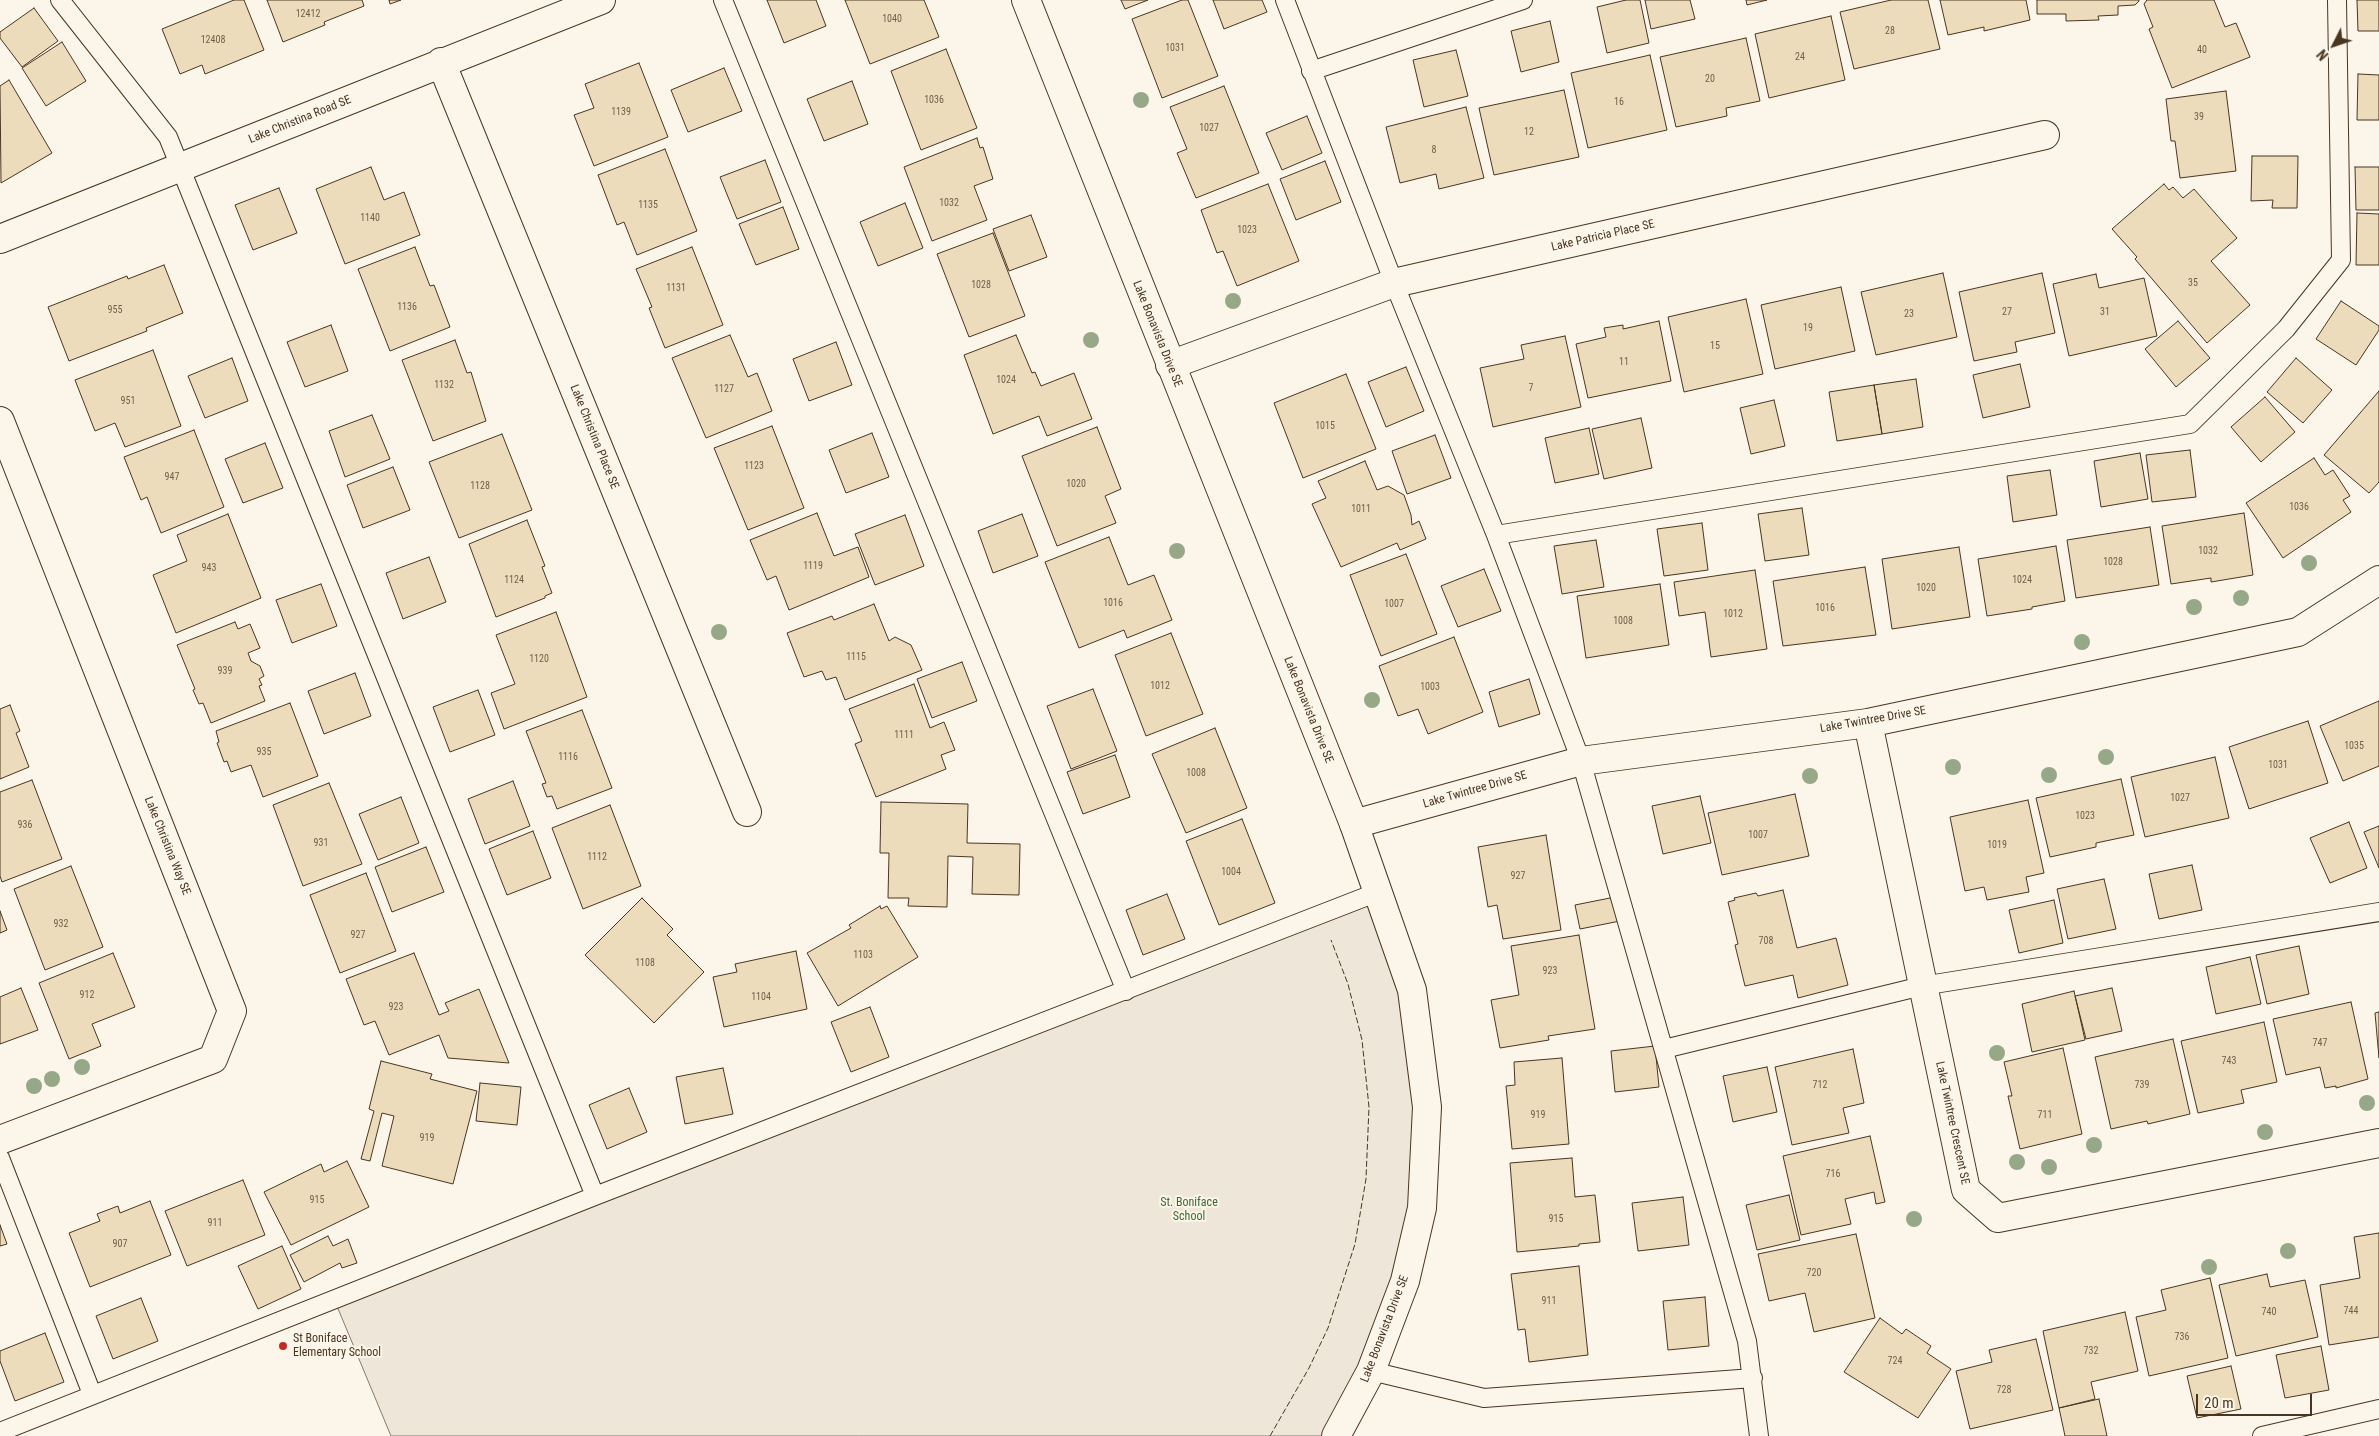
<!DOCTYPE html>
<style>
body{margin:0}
#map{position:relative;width:2379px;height:1436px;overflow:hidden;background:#fbf6e9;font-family:"Roboto Condensed",sans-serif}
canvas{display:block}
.north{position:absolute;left:2309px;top:20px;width:50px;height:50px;-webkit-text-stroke:4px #fbf6e9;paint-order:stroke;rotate:229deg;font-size:14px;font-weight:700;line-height:20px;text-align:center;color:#4a3520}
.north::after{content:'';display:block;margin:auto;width:18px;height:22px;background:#4a3520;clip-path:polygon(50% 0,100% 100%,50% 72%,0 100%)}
.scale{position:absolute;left:2196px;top:1394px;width:116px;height:22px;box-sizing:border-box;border:2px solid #4a3520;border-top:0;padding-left:6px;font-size:15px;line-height:18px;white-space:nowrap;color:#4a3520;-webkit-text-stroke:4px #fbf6e9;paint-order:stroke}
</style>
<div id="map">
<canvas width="2379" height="1436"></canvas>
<div class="north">N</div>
<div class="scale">20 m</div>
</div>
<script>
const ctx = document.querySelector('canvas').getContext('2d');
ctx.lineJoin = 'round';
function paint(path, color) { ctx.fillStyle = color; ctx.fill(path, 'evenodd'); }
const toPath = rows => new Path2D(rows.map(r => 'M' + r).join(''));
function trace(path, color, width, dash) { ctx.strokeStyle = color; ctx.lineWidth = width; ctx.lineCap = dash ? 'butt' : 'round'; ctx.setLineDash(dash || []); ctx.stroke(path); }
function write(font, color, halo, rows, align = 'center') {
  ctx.font = font + ' "Roboto Condensed",sans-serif'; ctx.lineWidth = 4; ctx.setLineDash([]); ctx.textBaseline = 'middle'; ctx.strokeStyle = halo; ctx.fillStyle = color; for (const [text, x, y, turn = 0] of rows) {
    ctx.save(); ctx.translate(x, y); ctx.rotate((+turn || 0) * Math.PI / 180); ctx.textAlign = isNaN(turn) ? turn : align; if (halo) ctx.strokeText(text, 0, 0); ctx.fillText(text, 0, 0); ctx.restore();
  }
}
const green = toPath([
 [1378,892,1412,990,1422,1208,1336,1436,391,1436,334,1299,1378,892]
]);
paint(green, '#ede6d9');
trace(green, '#887966', 1);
const building = toPath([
 [234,0,244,0,264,50,205,74,202,65,180,74,162,29,234,0],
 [267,0,362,0,364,6,324,22,325,25,283,42,267,0],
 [389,0,401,0,390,4,389,0],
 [767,0,816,0,826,26,784,43,767,0],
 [845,0,924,0,939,37,870,64,845,0],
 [1121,0,1148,0,1125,9,1121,0],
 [1182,0,1188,0,1218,76,1162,98,1132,19,1182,0],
 [1213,0,1262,0,1267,12,1224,29,1213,0],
 [1626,0,1640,0,1649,43,1607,53,1597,7,1626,0],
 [1645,0,1690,0,1695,19,1651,29,1645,0],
 [1746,0,1767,0,1747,5,1746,0],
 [1891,0,1928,0,1940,49,1854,69,1840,12,1891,0],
 [1940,0,2026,0,2030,20,1984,31,1984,27,1948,35,1940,0],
 [2037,0,2139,0,2139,1,2135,5,2118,6,2118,15,2098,16,2099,20,2066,21,2066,14,2037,14,2037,0],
 [2147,0,2214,0,2225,27,2236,23,2250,57,2172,88,2149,29,2153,27,2144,4,2147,0],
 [2357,0,2379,0,2379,31,2358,31,2357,0],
 [34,8,58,41,22,67,0,38,0,32,34,8],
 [1831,16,1845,80,1769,98,1755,34,1831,16],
 [1550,21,1559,62,1521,72,1511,31,1550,21],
 [1746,38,1760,101,1726,108,1727,116,1676,127,1660,57,1746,38],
 [62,42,86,81,46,106,22,68,62,42],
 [946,49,977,128,921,150,891,71,946,49],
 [1456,50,1468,96,1424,107,1413,60,1456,50],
 [1650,55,1667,130,1588,148,1571,73,1650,55],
 [639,63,668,137,594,166,574,115,594,108,585,84,639,63],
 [724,68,742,111,688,132,671,90,724,68],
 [2358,74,2379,75,2379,120,2357,120,2358,74],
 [9,80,52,153,1,183,0,86,9,80],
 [852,81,868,124,824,141,807,99,852,81],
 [1224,86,1259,173,1196,198,1177,153,1187,149,1170,107,1224,86],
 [1564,90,1579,157,1494,175,1479,108,1564,90],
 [2226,91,2236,171,2180,178,2175,141,2171,141,2166,99,2226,91],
 [1466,107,1484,178,1439,189,1436,174,1400,183,1386,127,1466,107],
 [1307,116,1322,153,1282,170,1266,133,1307,116],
 [977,138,980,148,983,147,993,179,974,186,987,220,932,241,904,167,977,138],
 [665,149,697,231,637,255,624,222,617,225,598,175,665,149],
 [2252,156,2298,156,2297,208,2272,208,2273,200,2251,201,2252,156],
 [765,160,781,202,737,219,720,177,765,160],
 [1325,161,1341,202,1296,220,1280,179,1325,161],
 [371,167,384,200,404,192,420,235,345,264,316,189,371,167],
 [2355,167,2379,167,2379,210,2356,210,2355,167],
 [1268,184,1299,261,1237,286,1223,251,1217,253,1201,210,1268,184],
 [2164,184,2169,190,2173,187,2183,198,2194,189,2237,238,2211,261,2250,305,2207,343,2135,259,2137,257,2112,229,2164,184],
 [279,188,297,233,253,250,235,205,279,188],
 [905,203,923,248,878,266,860,222,905,203],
 [783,207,799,249,756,265,739,224,783,207],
 [2357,213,2379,214,2379,265,2356,265,2357,213],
 [1031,215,1047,257,1009,271,993,229,1031,215],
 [993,233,1025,316,969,337,937,254,993,233],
 [415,247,430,286,434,285,450,327,390,351,358,269,415,247],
 [692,247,723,325,665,348,649,308,652,307,636,269,692,247],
 [164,265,183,313,146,328,147,331,69,361,48,307,127,276,128,279,164,265],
 [1943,273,1957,337,1876,355,1861,292,1943,273],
 [2042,273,2055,333,2015,342,2017,352,1974,361,1959,292,2042,273],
 [2096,274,2099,288,2144,278,2157,336,2069,356,2053,284,2096,274],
 [1841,287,1855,351,1775,369,1761,305,1841,287],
 [1746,299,1763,374,1684,392,1668,317,1746,299],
 [2341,301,2379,326,2379,330,2356,365,2316,339,2341,301],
 [1659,321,1671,381,1588,398,1576,344,1606,337,1604,328,1623,325,1623,329,1659,321],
 [2178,321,2210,358,2176,387,2145,349,2178,321],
 [331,325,348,371,305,387,287,342,331,325],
 [730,335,748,377,757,373,772,411,706,438,672,358,730,335],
 [1016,335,1032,373,1035,372,1041,386,1074,373,1092,419,1047,436,1039,416,993,434,964,355,1016,335],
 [1565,336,1581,407,1493,427,1480,368,1524,359,1521,345,1565,336],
 [455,340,467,373,471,372,486,421,433,441,402,360,455,340],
 [836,342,852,385,809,401,793,359,836,342],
 [153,350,181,426,125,447,115,423,95,431,75,380,153,350],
 [232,358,248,401,205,418,188,376,232,358],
 [2296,358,2332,390,2303,423,2267,392,2296,358],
 [2020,364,2030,407,1983,418,1973,375,2020,364],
 [1406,367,1424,411,1386,427,1368,382,1406,367],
 [1346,374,1376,449,1303,478,1274,403,1346,374],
 [1916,379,1923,427,1882,434,1874,385,1916,379],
 [1874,385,1882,434,1837,441,1829,392,1874,385],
 [2379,391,2379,482,2369,493,2324,455,2379,391],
 [2265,397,2295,432,2261,462,2231,427,2265,397],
 [1774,400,1785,446,1751,454,1740,408,1774,400],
 [372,415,390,459,345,477,329,431,372,415],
 [1641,418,1652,468,1604,479,1592,429,1641,418],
 [772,426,804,508,748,530,714,448,772,426],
 [1097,427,1121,489,1105,496,1116,523,1057,546,1022,456,1097,427],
 [1589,428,1599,474,1555,483,1545,438,1589,428],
 [194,430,224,507,161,533,147,497,141,500,124,457,194,430],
 [872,433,889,477,846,493,829,450,872,433],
 [502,434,532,510,459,538,429,462,502,434],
 [1435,435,1451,478,1407,494,1392,451,1435,435],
 [265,443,283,488,243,503,225,459,265,443],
 [2190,450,2196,497,2152,502,2146,455,2190,450],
 [2140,453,2148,499,2101,507,2094,461,2140,453],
 [2314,458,2325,475,2333,470,2350,496,2343,500,2351,512,2283,558,2246,503,2314,458],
 [1365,461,1377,490,1388,486,1404,495,1411,515,1412,525,1419,521,1426,539,1400,550,1397,543,1341,567,1312,504,1326,498,1318,481,1365,461],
 [393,467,410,510,363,528,347,485,393,467],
 [2050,470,2057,515,2013,522,2007,476,2050,470],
 [1802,508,1809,555,1765,561,1758,514,1802,508],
 [817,513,834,556,858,547,869,577,789,610,776,576,767,580,750,540,817,513],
 [2244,513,2253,575,2211,582,2211,578,2171,584,2162,526,2244,513],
 [228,514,261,598,176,633,153,575,187,561,177,535,228,514],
 [1022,514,1038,556,993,573,978,531,1022,514],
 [905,515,924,566,875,585,855,534,905,515],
 [527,520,545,566,542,567,552,593,545,596,545,598,496,617,469,544,527,520],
 [1702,523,1708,570,1664,576,1657,529,1702,523],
 [2150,527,2159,585,2076,598,2067,540,2150,527],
 [1109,537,1128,585,1154,575,1172,620,1127,638,1124,630,1079,648,1045,562,1109,537],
 [1596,540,1604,587,1562,594,1554,546,1596,540],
 [2056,546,2065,601,2032,607,2032,609,1987,616,1978,559,2056,546],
 [1959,547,1970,617,1892,629,1882,559,1959,547],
 [1406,554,1437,634,1381,656,1350,575,1406,554],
 [429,557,446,602,403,619,386,573,429,557],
 [1865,567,1876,635,1783,646,1773,581,1865,567],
 [1484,569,1501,611,1458,627,1441,586,1484,569],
 [1755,570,1767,649,1711,657,1705,612,1679,616,1674,582,1755,570],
 [321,584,337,626,292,643,276,600,321,584],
 [1660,584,1669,645,1586,658,1577,596,1660,584],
 [874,604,889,641,895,637,911,645,922,670,845,700,836,677,826,680,822,671,804,677,787,633,832,616,834,620,874,604],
 [556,612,587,697,504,729,491,693,515,684,496,635,556,612],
 [235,622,238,629,250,624,260,648,248,653,251,661,260,666,264,676,259,679,262,685,259,686,265,701,211,723,203,703,199,704,193,690,195,689,177,645,235,622],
 [1171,633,1203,714,1146,736,1115,655,1171,633],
 [1454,637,1483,712,1428,734,1418,709,1398,716,1379,666,1454,637],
 [962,662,977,701,932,718,917,679,962,662],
 [355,673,371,716,324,734,308,691,355,673],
 [1529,679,1540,714,1499,727,1489,692,1529,679],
 [914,684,930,728,944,722,955,750,941,755,946,769,876,797,855,744,862,741,849,709,914,684],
 [1093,689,1117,751,1071,769,1047,706,1093,689],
 [478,690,495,735,450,752,433,707,478,690],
 [2379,701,2379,766,2343,781,2320,726,2379,701],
 [290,703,318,776,263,797,251,765,231,772,227,761,224,762,217,743,219,742,216,731,290,703],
 [10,705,20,731,16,733,29,767,0,779,0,709,10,705],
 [582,710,612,788,557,809,552,796,547,797,542,784,546,783,526,731,582,710],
 [2308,721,2328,783,2249,809,2229,747,2308,721],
 [1215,728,1247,808,1186,833,1152,754,1215,728],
 [1115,755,1130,797,1083,814,1067,772,1115,755],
 [2215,757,2229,818,2145,837,2131,777,2215,757],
 [2121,779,2134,835,2096,843,2096,847,2050,857,2036,798,2121,779],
 [32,780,62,859,2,882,0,876,0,792,32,780],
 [513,781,530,826,485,844,468,799,513,781],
 [329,783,362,864,303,886,273,805,329,783],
 [1795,794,1809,856,1722,875,1708,813,1795,794],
 [1700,796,1711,843,1663,854,1652,806,1700,796],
 [401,797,419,843,378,860,359,814,401,797],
 [2028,800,2044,873,2026,877,2029,892,1987,900,1984,887,1965,891,1950,817,2028,800],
 [881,802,968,804,967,843,1020,844,1019,895,972,894,973,857,948,856,947,907,908,906,909,898,888,898,889,853,880,853,881,802],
 [610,805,641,886,583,909,552,828,610,805],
 [1242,819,1275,903,1219,925,1186,841,1242,819],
 [2349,822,2367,868,2330,883,2310,838,2349,822],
 [2379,826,2379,868,2364,832,2379,826],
 [533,831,551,878,507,895,489,849,533,831],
 [1546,835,1561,930,1503,939,1497,905,1488,907,1478,847,1546,835],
 [426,847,444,892,392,912,375,867,426,847],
 [2192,865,2202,910,2159,919,2149,874,2192,865],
 [71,866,103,947,45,970,14,889,71,866],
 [366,873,396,951,340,973,310,895,366,873],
 [2104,879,2116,929,2068,939,2057,889,2104,879],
 [1783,890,1797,948,1836,938,1848,985,1798,998,1793,975,1745,986,1735,945,1738,944,1728,902,1735,900,1734,898,1756,893,1758,896,1783,890],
 [1167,894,1185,939,1143,955,1126,910,1167,894],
 [1615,897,1620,921,1580,929,1575,905,1615,897],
 [642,898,673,929,667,935,704,972,654,1023,585,955,642,898],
 [2054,900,2063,943,2019,953,2009,910,2054,900],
 [880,906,881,909,887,906,918,957,838,1006,807,953,851,928,849,925,880,906],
 [0,911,7,930,0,933,0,911],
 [1579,935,1595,1029,1548,1036,1549,1040,1500,1048,1491,1000,1519,995,1511,946,1579,935],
 [2299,946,2309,994,2267,1004,2256,955,2299,946],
 [796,951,807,1009,724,1027,713,977,737,972,735,964,796,951],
 [113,953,135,1007,92,1024,101,1046,69,1059,39,983,113,953],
 [414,953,439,1015,449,1011,445,1003,479,989,509,1063,448,1058,439,1035,389,1055,375,1021,364,1025,346,979,414,953],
 [2250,957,2261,1004,2216,1014,2206,967,2250,957],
 [21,988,38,1030,0,1044,0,997,21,988],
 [2112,988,2122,1031,2086,1039,2075,996,2112,988],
 [2074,991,2085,1040,2032,1052,2022,1004,2074,991],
 [2351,1002,2368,1079,2336,1088,2336,1086,2325,1088,2320,1067,2286,1075,2273,1019,2351,1002],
 [870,1007,889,1057,851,1072,831,1022,870,1007],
 [2379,1012,2379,1058,2375,1013,2379,1012],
 [2264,1022,2277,1082,2241,1090,2244,1103,2198,1113,2181,1041,2264,1022],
 [2173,1039,2190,1114,2148,1124,2147,1121,2111,1129,2095,1057,2173,1039],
 [1655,1046,1659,1087,1615,1092,1611,1051,1655,1046],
 [2063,1048,2082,1134,2020,1149,2008,1096,2012,1096,2004,1062,2063,1048],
 [1853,1049,1864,1103,1843,1108,1849,1133,1792,1145,1775,1067,1853,1049],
 [1562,1058,1569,1144,1512,1149,1506,1086,1515,1085,1514,1062,1562,1058],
 [381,1061,432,1074,430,1079,477,1091,453,1184,382,1166,394,1116,382,1113,370,1161,361,1159,374,1111,369,1109,381,1061],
 [1767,1067,1777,1112,1733,1122,1723,1076,1767,1067],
 [723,1068,733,1114,685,1124,676,1077,723,1068],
 [480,1083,521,1087,517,1125,476,1121,480,1083],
 [629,1088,647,1132,607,1149,589,1105,629,1088],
 [1870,1136,1885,1202,1876,1204,1874,1192,1845,1199,1851,1224,1801,1235,1783,1156,1870,1136],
 [1572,1158,1575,1197,1595,1195,1600,1242,1579,1244,1579,1246,1517,1252,1510,1163,1572,1158],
 [347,1161,369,1207,291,1245,264,1192,321,1164,324,1172,347,1161],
 [243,1180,265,1235,187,1266,165,1211,243,1180],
 [1789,1195,1800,1240,1757,1250,1746,1205,1789,1195],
 [1683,1197,1689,1245,1638,1251,1632,1203,1683,1197],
 [150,1201,171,1255,90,1287,69,1233,100,1221,97,1214,118,1206,120,1213,150,1201],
 [0,1225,7,1244,0,1246,0,1225],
 [2379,1233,2379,1337,2329,1345,2320,1285,2360,1278,2354,1237,2379,1233],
 [1856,1234,1875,1318,1814,1332,1805,1293,1769,1301,1758,1254,1856,1234],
 [328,1236,333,1246,348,1239,357,1263,342,1268,340,1263,304,1282,290,1255,328,1236],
 [282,1246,301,1289,258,1309,238,1266,282,1246],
 [1579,1266,1588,1355,1529,1362,1525,1329,1518,1330,1511,1274,1579,1266],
 [2267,1274,2270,1287,2305,1280,2318,1337,2236,1356,2219,1285,2267,1274],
 [2210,1278,2228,1358,2149,1376,2136,1317,2166,1310,2161,1290,2210,1278],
 [1705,1297,1709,1346,1668,1350,1663,1301,1705,1297],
 [141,1298,158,1341,113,1359,96,1316,141,1298],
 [2125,1312,2138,1371,2091,1382,2095,1399,2059,1408,2043,1331,2125,1312],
 [1880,1318,1902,1334,1906,1329,1931,1346,1927,1353,1951,1369,1918,1418,1844,1372,1880,1318],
 [45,1333,64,1382,15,1401,0,1361,0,1351,45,1333],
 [2036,1339,2053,1410,1970,1429,1956,1371,1992,1362,1989,1350,2036,1339],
 [2321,1346,2329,1390,2285,1398,2276,1355,2321,1346],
 [2231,1366,2241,1409,2197,1418,2187,1376,2231,1366],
 [2099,1399,2107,1436,2065,1436,2059,1408,2099,1399]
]);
paint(building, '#ecdcbc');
trace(building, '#4a3520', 1);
const lane = toPath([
 [60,0,168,137,595,1196],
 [723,0,1126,991],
 [1285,0,1394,283,1496,535,1581,761,1747,1341,1759,1436],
 [1311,71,1523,0],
 [1496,535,2190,424,2286,329,2341,260,2337,0],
 [1664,1049,1922,986,2379,912],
 [0,1158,92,1394],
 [1371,1371,1484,1398,1753,1378],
 [0,1432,595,1196,1378,892],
 [2262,1436,2379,1409]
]);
const street = toPath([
 [441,62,747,812],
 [0,239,601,0],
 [1170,365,1394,283,2045,135],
 [0,421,232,1011,213,1059,0,1140],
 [1868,723,1966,1190,1998,1218,2379,1143],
 [1354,824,1581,761,1868,723,2298,632,2379,580]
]);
const secondary = toPath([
 [1026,0,1354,824,1412,990,1427,1107,1422,1208,1405,1281,1371,1371,1336,1436]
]);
trace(lane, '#4a3520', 20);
trace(street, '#4a3520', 30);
trace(secondary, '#4a3520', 30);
trace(lane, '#fbf6e9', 18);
trace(street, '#fbf6e9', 28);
trace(secondary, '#fbf6e9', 28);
trace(toPath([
 [1270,1436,1309,1368,1328,1328,1355,1244,1366,1179,1369,1107,1362,1040,1348,984,1331,940]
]), '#4a3520', 1, [6, 2.5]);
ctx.fillStyle = '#96a887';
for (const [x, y] of [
 [1141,100],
 [1233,301],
 [1091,340],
 [1177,551],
 [2309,563],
 [2241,598],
 [2194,607],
 [719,632],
 [2082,642],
 [1372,700],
 [2106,757],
 [1953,767],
 [2049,775],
 [1810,776],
 [1997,1053],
 [82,1067],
 [52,1079],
 [34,1086],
 [2367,1103],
 [2265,1132],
 [2094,1145],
 [2017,1162],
 [2049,1167],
 [1914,1219],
 [2288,1251],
 [2209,1267]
]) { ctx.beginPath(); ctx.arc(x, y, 8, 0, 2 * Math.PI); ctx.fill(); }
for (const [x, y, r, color] of [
 [283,1346,5,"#c62828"]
]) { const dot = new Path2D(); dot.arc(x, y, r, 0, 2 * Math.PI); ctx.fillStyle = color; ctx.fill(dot); trace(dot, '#fbf6e9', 2); }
write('10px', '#725f47', null, [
 ["12412",308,14],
 ["1040",892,19],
 ["28",1890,31],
 ["12408",213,40],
 ["1031",1175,48],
 ["40",2202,50],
 ["24",1800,57],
 ["20",1710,79],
 ["1036",934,100],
 ["16",1619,102],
 ["1139",621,112],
 ["39",2199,117],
 ["1027",1209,128],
 ["12",1529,132],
 ["8",1434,150],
 ["1032",949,203],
 ["1135",648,205],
 ["1140",370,218],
 ["1023",1247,230],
 ["35",2193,283],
 ["1028",981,285],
 ["1131",676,288],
 ["1136",407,307],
 ["955",115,310],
 ["27",2007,312],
 ["31",2105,312],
 ["23",1909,314],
 ["19",1808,328],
 ["15",1715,346],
 ["11",1624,362],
 ["1024",1006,380],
 ["1132",444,385],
 ["7",1531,388],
 ["1127",724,389],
 ["951",128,401],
 ["1015",1325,426],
 ["1123",754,466],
 ["947",172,477],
 ["1020",1076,484],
 ["1128",480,486],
 ["1036",2299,507],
 ["1011",1361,509],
 ["1032",2208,551],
 ["1028",2113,562],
 ["1119",813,566],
 ["943",209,568],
 ["1124",514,580],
 ["1024",2022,580],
 ["1020",1926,588],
 ["1016",1113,603],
 ["1007",1394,604],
 ["1016",1825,608],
 ["1012",1733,614],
 ["1008",1623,621],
 ["1115",856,657],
 ["1120",539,659],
 ["939",225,671],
 ["1012",1160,686],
 ["1003",1430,687],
 ["1111",904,735],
 ["1035",2354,746],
 ["935",264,752],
 ["1116",568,757],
 ["1031",2278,765],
 ["1008",1196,773],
 ["1027",2180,798],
 ["1023",2085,816],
 ["936",25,825],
 ["1007",1758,835],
 ["931",321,843],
 ["1019",1997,845],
 ["1112",597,857],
 ["1004",1231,872],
 ["927",1518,876],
 ["932",61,924],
 ["927",358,935],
 ["708",1766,941],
 ["1103",863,955],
 ["1108",645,963],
 ["923",1550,971],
 ["912",87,995],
 ["1104",761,997],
 ["923",396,1007],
 ["747",2320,1043],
 ["743",2229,1061],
 ["712",1820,1085],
 ["739",2142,1085],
 ["919",1538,1115],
 ["711",2045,1115],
 ["919",427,1138],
 ["716",1833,1174],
 ["915",317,1200],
 ["915",1556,1219],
 ["911",215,1223],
 ["907",120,1244],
 ["720",1814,1273],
 ["911",1549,1301],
 ["744",2351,1311],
 ["740",2269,1312],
 ["736",2182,1337],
 ["732",2091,1351],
 ["724",1895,1361],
 ["728",2004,1390]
]);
write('12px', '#4a3520', '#fbf6e9', [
 ["Lake Christina Road SE",300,120,-22],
 ["Lake Patricia Place SE",1603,236,-13],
 ["Lake Bonavista Drive SE",1157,334,68],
 ["Lake Christina Place SE",594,437,68],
 ["Lake Bonavista Drive SE",1308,710,68],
 ["Lake Twintree Drive SE",1873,720,-10],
 ["Lake Twintree Drive SE",1475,790,-16],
 ["Lake Christina Way SE",167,846,68],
 ["Lake Twintree Crescent SE",1952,1123,78],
 ["Lake Bonavista Drive SE",1385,1329,-69]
]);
write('12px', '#436837', '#fbf6e9', [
 ["St. Boniface",1189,1203],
 ["School",1189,1217]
]);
write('12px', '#4a3520', '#fbf6e9', [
 ["St Boniface",293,1339],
 ["Elementary School",293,1353]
], 'left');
</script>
